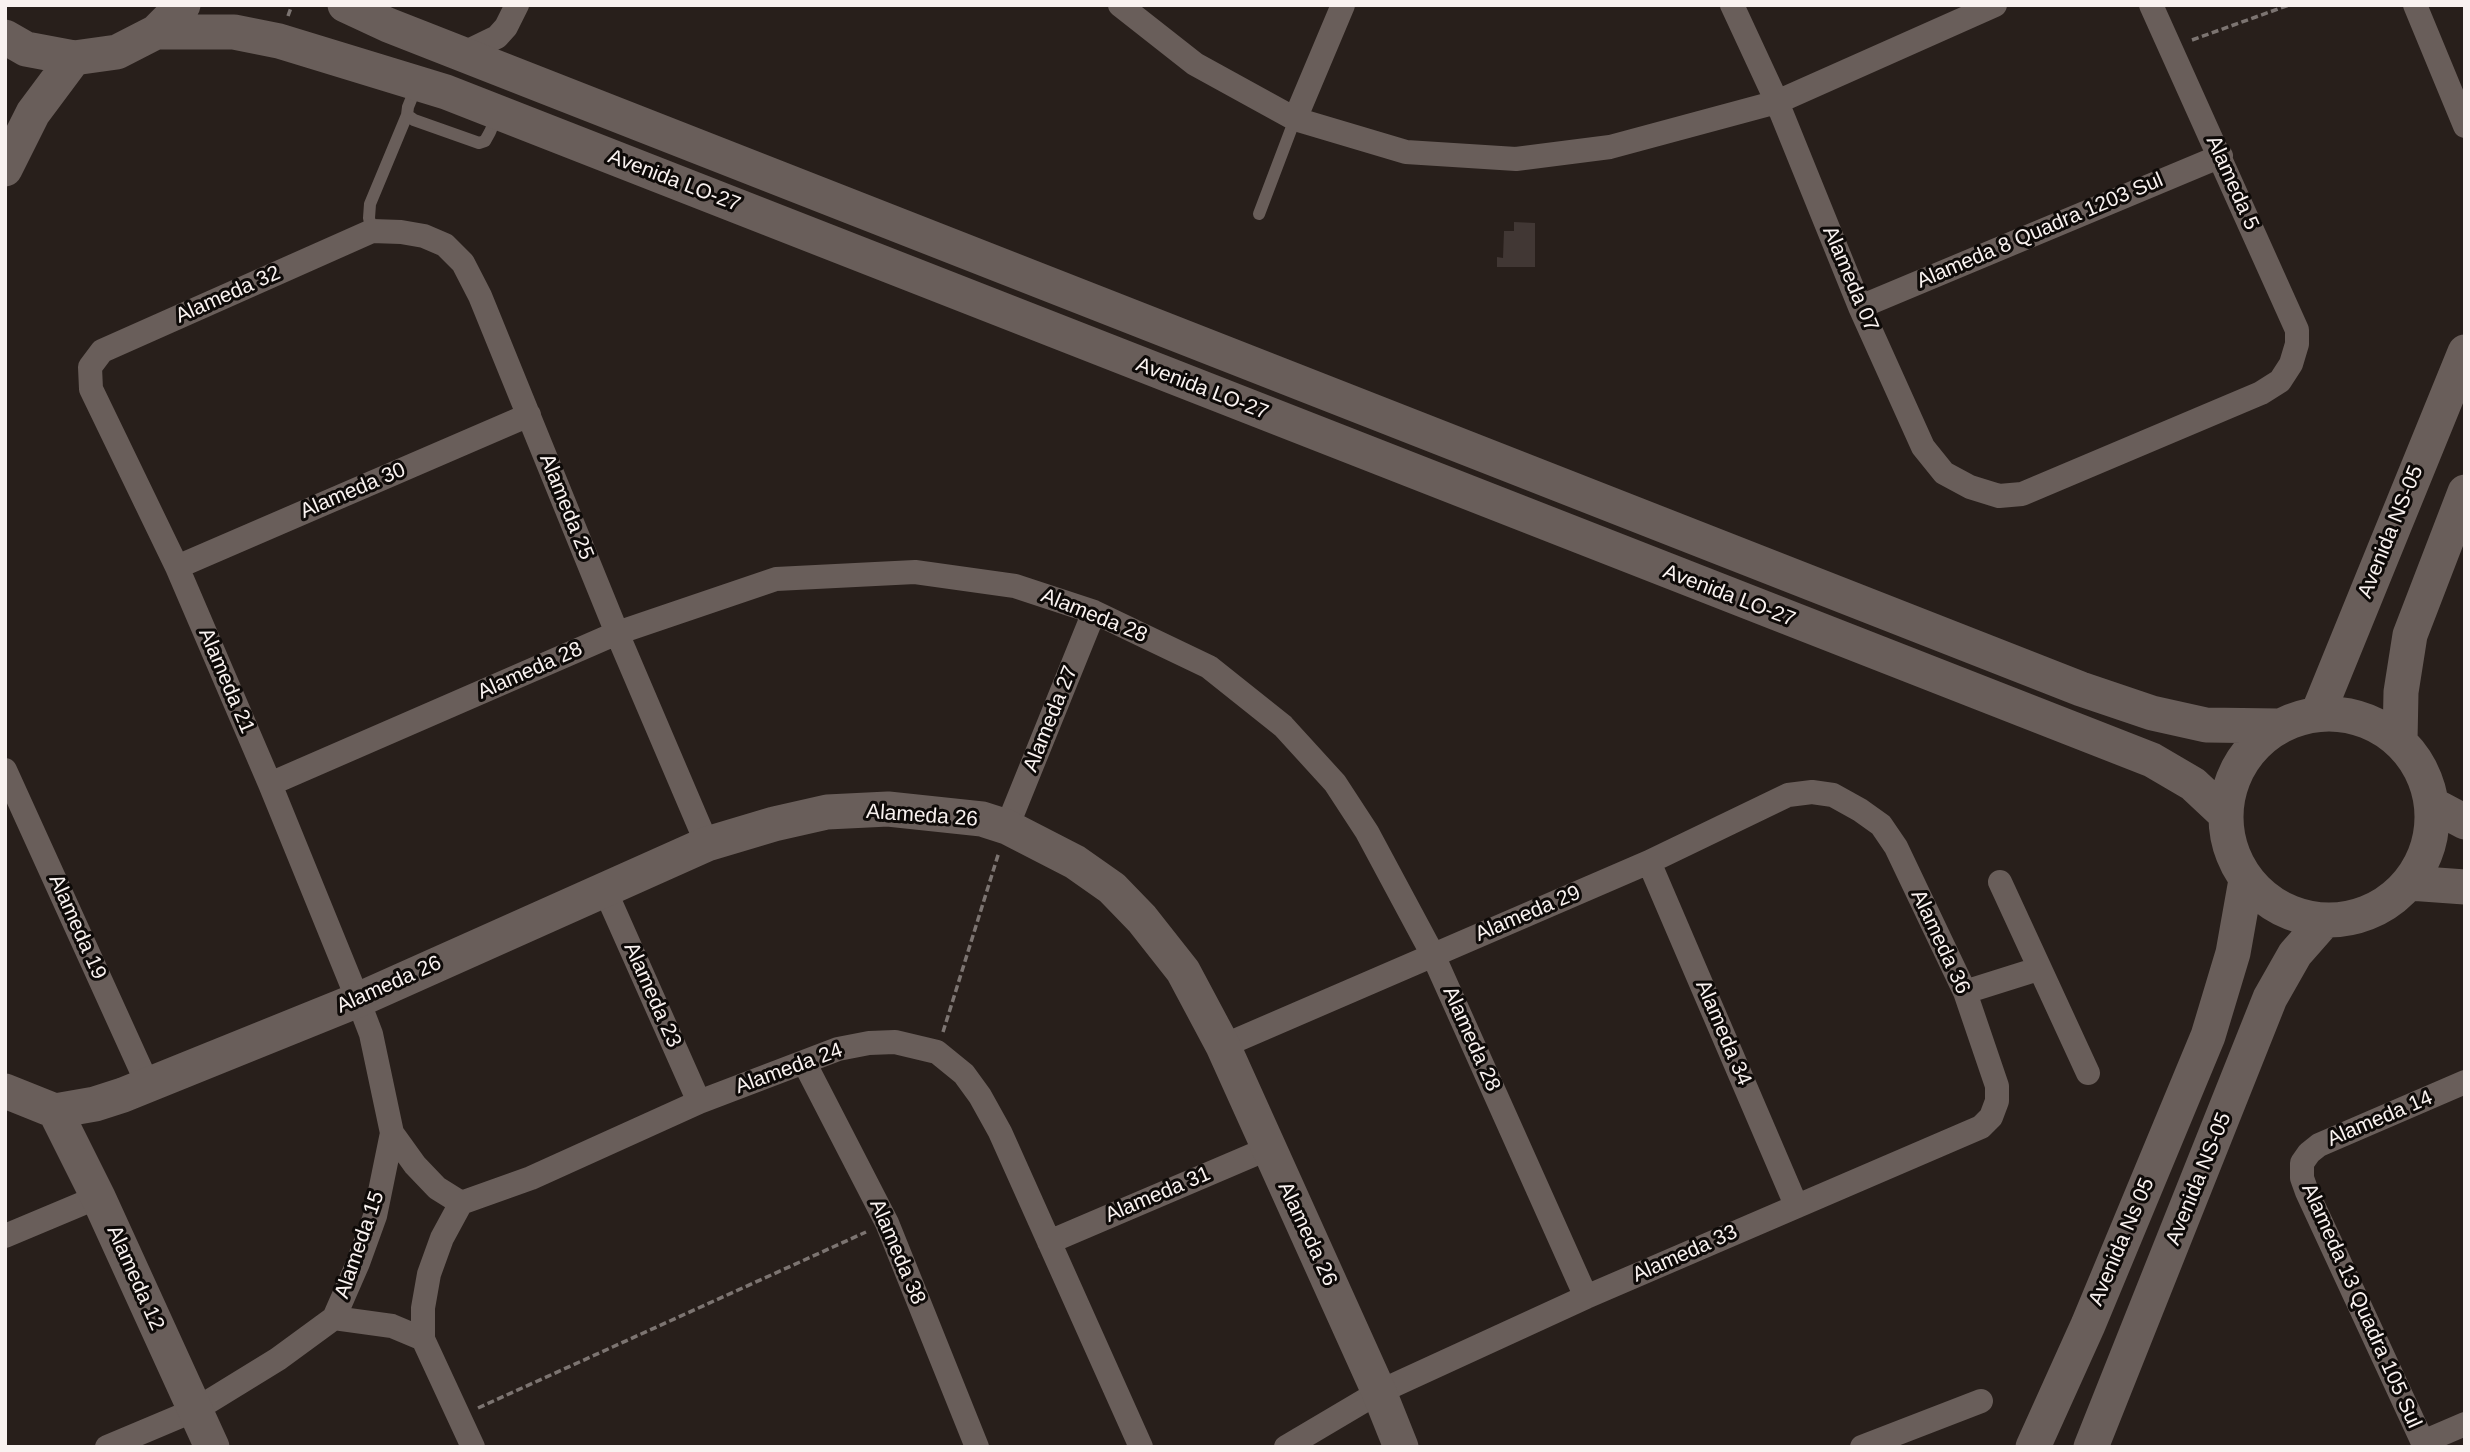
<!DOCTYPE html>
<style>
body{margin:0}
#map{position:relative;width:2470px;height:1452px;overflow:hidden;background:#281f1b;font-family:Arial,sans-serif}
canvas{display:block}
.frame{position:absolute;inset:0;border:7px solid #f9f2f0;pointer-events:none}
</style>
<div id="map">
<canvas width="2470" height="1452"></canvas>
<div class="frame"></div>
</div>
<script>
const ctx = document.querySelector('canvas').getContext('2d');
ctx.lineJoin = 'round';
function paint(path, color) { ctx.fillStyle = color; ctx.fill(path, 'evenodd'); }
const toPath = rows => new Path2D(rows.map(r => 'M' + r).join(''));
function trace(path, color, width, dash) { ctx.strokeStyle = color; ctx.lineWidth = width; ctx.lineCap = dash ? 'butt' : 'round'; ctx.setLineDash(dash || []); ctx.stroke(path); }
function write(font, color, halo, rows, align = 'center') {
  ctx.font = font + ' Arial,sans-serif'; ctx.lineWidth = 6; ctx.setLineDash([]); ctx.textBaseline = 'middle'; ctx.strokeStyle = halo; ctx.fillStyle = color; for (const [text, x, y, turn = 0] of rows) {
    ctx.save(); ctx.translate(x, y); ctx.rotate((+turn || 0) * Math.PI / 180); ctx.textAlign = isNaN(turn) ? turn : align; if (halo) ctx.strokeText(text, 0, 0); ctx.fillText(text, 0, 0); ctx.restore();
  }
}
paint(toPath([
 [1514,222,1535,223,1535,267,1497,267,1497,257,1503,258,1504,231,1514,231]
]), '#413734');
trace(toPath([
 [288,16,292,5],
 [2192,40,2289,5],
 [943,1032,999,852],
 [478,1408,866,1232]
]), '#7c7471', 3.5, [7, 3.5]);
trace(toPath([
 [417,85,408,107,407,115,414,120,479,143,485,141,490,132,498,113],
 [1259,214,1295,119],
 [372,231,369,218,370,204,407,115]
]), '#695e5a', 12);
trace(toPath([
 [1120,5,1195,64,1295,119,1406,152,1516,159,1610,147,1777,102,1995,5],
 [1732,5,1777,102,1860,307,1923,447,1944,473,1970,487,1999,496,2022,494,2261,393,2280,381,2291,364,2297,344,2297,330,2151,5],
 [2415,5,2465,126],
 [462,54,497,37,506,27,517,5],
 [1295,119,1343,5],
 [1860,307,2221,156],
 [177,567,529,415],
 [5,770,148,1085],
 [270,784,617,633,776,579,915,572,1015,586,1094,612,1209,667,1283,726,1335,783,1367,832,1433,955,1586,1297],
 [1007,827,1094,612],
 [1649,862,1796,1205],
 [2000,882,2088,1073],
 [604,888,699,1102],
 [1965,992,2038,969],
 [1223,1046,1649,862,1788,795,1812,792,1833,795,1860,810,1881,825,1896,847,1965,992,1997,1086,1997,1101,1991,1117,1981,1127,1586,1297,1379,1392,1286,1447],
 [804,1062,887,1223,977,1447],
 [392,1133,415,1165,437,1188,461,1203],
 [5,1236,98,1197],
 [1049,1242,1267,1149],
 [334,1318,392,1326,423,1339],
 [2423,1442,2465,1424],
 [107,1447,195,1410,278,1359,334,1318,358,1263,375,1216,392,1133,371,1034,358,1000,270,784,177,567,91,389,90,367,102,351,372,231,401,232,424,236,445,245,463,263,480,296,617,633,707,844],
 [473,1447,423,1339,423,1308,429,1274,442,1238,461,1203,531,1178,699,1102,838,1049,869,1043,895,1042,937,1052,964,1074,980,1096,1000,1132,1141,1447],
 [1862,1447,1981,1401],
 [2425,1447,2307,1192,2302,1178,2302,1163,2309,1153,2319,1145,2465,1082]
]), '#695e5a', 24);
trace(toPath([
 [345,5,388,25,2081,689,2152,713,2206,725,2278,726],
 [156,32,234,32,279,41,446,92,2152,760,2193,784,2224,813],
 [5,37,26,49,74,58,117,52,156,32,183,5],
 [5,169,33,113,74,58],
 [2318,713,2465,352],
 '2226 817a103 103 0 1 1 206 0a103 103 0 1 1-206 0Z',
 [2400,741,2401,692,2410,635,2465,492],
 [2433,805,2465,822],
 [2409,883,2465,887],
 [5,1091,55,1111],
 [55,1111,95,1104,123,1095,358,1000,707,844,774,824,827,812,888,809,982,819,1007,827,1075,862,1112,888,1142,919,1183,971,1223,1046,1379,1392,1401,1447],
 [55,1111,98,1197,212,1447],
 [2033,1447,2088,1325,2208,1036,2233,953,2246,880],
 [2091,1447,2270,998,2295,954,2324,921]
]), '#695e5a', 35);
write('21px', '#f9f2f0', '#0e0a08', [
 ["Avenida LO-27",674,181,21],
 ["Alameda 5",2232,183,66],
 ["Alameda 8 Quadra 1203 Sul",2040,231,-23],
 ["Alameda 07",1850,279,67],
 ["Alameda 32",228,295,-24],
 ["Avenida LO-27",1202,389,21],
 ["Alameda 30",353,491,-23],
 ["Alameda 25",566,507,68],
 ["Avenida NS-05",2391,532,-68],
 ["Avenida LO-27",1729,596,21],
 ["Alameda 28",1094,616,22],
 ["Alameda 28",530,671,-24],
 ["Alameda 21",226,681,67],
 ["Alameda 27",1051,719,-68],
 ["Alameda 26",922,816,4],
 ["Alameda 29",1528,914,-23],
 ["Alameda 19",77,927,66],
 ["Alameda 36",1940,942,65],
 ["Alameda 26",389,985,-24],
 ["Alameda 23",652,995,66],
 ["Alameda 34",1723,1033,67],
 ["Alameda 28",1471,1039,66],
 ["Alameda 24",789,1069,-20],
 ["Alameda 14",2380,1119,-23],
 ["Avenida NS-05",2199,1179,-68],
 ["Alameda 31",1158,1195,-23],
 ["Alameda 26",1307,1234,65],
 ["Avenida Ns 05",2122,1242,-67],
 ["Alameda 15",360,1245,-71],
 ["Alameda 38",897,1252,67],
 ["Alameda 33",1685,1254,-24],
 ["Alameda 12",135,1278,66],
 ["Alameda 13 Quadra 105 Sul",2361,1306,66]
]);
</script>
